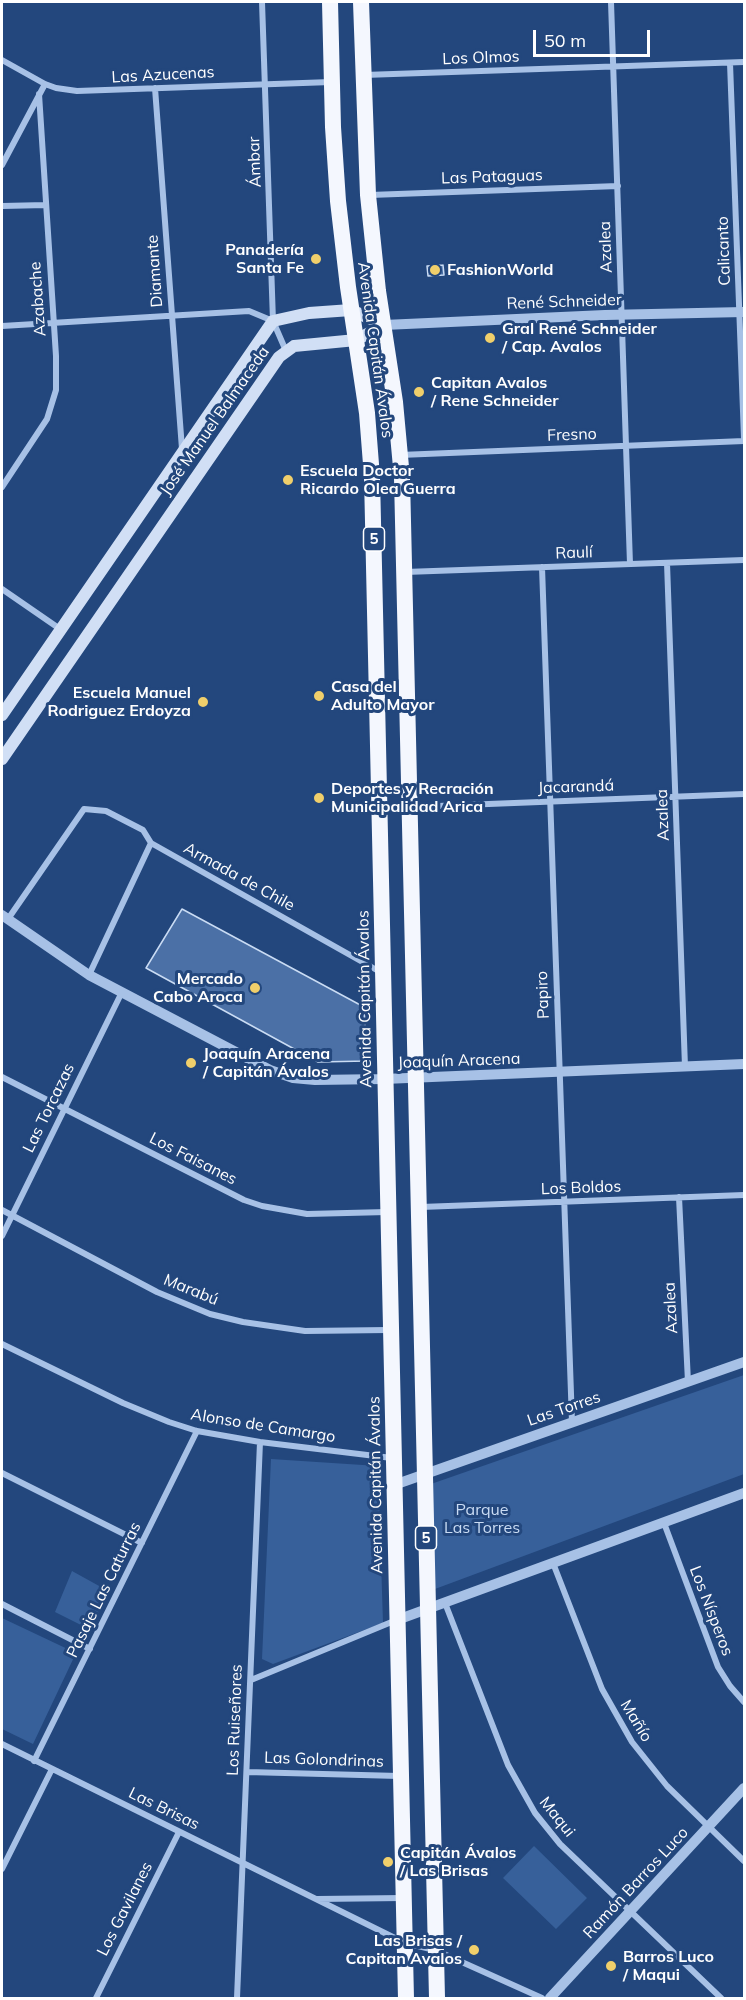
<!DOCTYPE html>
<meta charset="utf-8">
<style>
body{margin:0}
#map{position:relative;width:746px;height:2000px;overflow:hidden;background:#23477d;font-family:Mulish,sans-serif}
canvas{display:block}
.frame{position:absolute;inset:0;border:3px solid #fff;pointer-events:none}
.scale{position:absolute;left:533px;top:30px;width:117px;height:27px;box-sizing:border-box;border:3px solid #fff;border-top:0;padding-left:8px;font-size:18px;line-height:21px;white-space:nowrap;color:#fff;-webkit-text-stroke:4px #23477d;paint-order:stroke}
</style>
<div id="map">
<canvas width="746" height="2000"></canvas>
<div class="frame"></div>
<div class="scale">50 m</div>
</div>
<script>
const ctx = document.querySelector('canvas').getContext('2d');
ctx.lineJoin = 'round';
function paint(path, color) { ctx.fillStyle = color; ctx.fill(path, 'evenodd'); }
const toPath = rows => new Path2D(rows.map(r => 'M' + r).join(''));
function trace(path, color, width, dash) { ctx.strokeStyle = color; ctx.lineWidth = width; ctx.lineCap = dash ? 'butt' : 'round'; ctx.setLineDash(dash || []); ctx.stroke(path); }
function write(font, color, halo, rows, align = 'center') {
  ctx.font = font + ' Mulish,sans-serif'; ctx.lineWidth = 6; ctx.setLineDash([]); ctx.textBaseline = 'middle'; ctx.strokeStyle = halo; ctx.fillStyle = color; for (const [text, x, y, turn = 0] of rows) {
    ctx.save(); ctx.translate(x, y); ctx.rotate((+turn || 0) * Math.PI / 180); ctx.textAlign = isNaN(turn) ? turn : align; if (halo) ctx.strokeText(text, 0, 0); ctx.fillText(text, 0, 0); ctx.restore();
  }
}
paint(toPath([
 [744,1375,744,1474,435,1589,431,1484],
 [271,1459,378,1466,383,1623,273,1664,262,1659],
 [72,1571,110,1592,89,1629,55,1612],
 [2,1618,76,1653,33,1744,2,1729],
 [534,1846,587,1898,556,1929,503,1878]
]), '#37609a');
const building = toPath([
 [443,265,444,275,428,276,427,266,443,265],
 [182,909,364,1007,367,1061,318,1062,146,968,182,909]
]);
paint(building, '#4b70a6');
trace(building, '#cadcf4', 1.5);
trace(toPath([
 [262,2,273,321],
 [611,2,630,564],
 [2,60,45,84,56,88,77,91,331,82],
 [730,63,744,438],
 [364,75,744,62],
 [155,88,182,449],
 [2,165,45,84],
 [370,195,618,186],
 [2,206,46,205],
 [2,326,249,311,273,321,286,351],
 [400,455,744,441],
 [2,487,47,419,56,390,56,356,39,94],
 [667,563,685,1067],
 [542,567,572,1422],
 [405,572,744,560],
 [2,589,60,629],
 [412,807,744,794],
 [8,919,84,809,106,811,143,830,151,843,382,973],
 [89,975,151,843],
 [2,1077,244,1200,262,1206,307,1214,387,1212],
 [679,1197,688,1382],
 [421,1207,744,1195],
 [2,1210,157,1292,210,1314,243,1322,305,1331,388,1330],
 [2,1236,122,992],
 [2,1344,123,1403,169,1422,197,1431,260,1442,392,1458],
 [2,1473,142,1543],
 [664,1523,718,1667,730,1686,744,1702],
 [553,1563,602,1689,632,1742,667,1786,744,1861],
 [445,1603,508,1765,535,1813,560,1844,721,1998],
 [2,1604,90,1649],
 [251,1680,394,1621],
 [2,1744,405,1943,435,1950,542,1998],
 [34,1761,197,1431],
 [247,1772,399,1776],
 [2,1869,52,1769],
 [317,1899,403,1898],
 [96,1998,179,1832],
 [237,1998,260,1442]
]), '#a7c1e6', 6);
trace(toPath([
 [384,325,605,315,744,312],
 [2,915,89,975,270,1070,293,1078,315,1080,384,1079,744,1064],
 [394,1485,744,1362],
 [397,1620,744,1493],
 [550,1998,744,1788]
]), '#a7c1e6', 10);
trace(toPath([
 [2,715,273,321,309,313,351,310,384,325],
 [2,759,279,357,294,346,356,340,384,325]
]), '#d1dff5', 12);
trace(toPath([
 [330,2,333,127,338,201,348,287,367,413,372,477,406,1998],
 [361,2,368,195,378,291,395,402,402,478,437,1998]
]), '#f4f7fe', 16);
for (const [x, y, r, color] of [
 [316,259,6,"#f0cf6b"],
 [435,270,6,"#f0cf6b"],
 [490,338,6,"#f0cf6b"],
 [419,392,6,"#f0cf6b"],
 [288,480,6,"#f0cf6b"],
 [319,696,6,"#f0cf6b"],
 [203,702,6,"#f0cf6b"],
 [319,798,6,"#f0cf6b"],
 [255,988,6,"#f0cf6b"],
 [191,1063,6,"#f0cf6b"],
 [388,1862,6,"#f0cf6b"],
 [474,1950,6,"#f0cf6b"],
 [611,1966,6,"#f0cf6b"]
]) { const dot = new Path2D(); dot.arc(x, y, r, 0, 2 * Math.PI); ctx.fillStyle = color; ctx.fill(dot); trace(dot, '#23477d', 2); }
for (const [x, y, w] of [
 [374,539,21],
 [426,1538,21]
]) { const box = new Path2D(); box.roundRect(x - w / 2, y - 12, w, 24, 4.5); ctx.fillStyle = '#23477d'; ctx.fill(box); trace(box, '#fff', 1.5); }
write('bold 15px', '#fff', null, [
 ["5",374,539],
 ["5",426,1538]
]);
write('16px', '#fff', '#23477d', [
 ["Los Olmos",481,58,-2],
 ["Las Azucenas",163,75,-3],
 ["Ámbar",255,162,-92],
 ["Las Pataguas",492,177,-2],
 ["Azalea",606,247,-92],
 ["Calicanto",724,251,-92],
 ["Diamante",155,271,-94],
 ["Azabache",38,299,-94],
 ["René Schneider",564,302,-2],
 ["Avenida Capitán Ávalos",375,350,82],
 ["José Manuel Balmaceda",215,421,-55],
 ["Fresno",572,435,-2],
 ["Raulí",574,553,-2],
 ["Jacarandá",576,787,-2],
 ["Azalea",663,815,-92],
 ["Armada de Chile",239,877,29],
 ["Papiro",543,995,-92],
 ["Avenida Capitán Ávalos",365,999,-91],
 ["Joaquín Aracena",459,1061,-2],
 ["Las Torcazas",49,1108,-64],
 ["Los Faisanes",193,1159,27],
 ["Los Boldos",581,1188,-2],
 ["Marabú",191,1290,22],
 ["Azalea",671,1308,-93],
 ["Las Torres",564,1409,-19],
 ["Alonso de Camargo",263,1426,9],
 ["Avenida Capitán Ávalos",376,1485,-91],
 ["Pasaje Las Caturras",104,1590,-64],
 ["Los Nísperos",711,1611,69],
 ["Los Ruiseñores",235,1720,-88],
 ["Mañío",636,1721,59],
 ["Las Golondrinas",324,1760,2],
 ["Las Brisas",164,1809,26],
 ["Maqui",557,1817,51],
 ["Ramón Barros Luco",636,1883,-47],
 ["Los Gavilanes",125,1909,-63]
]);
write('bold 16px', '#fff', '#23477d', [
 ["Panadería",304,250,"right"],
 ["Santa Fe",304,268,"right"],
 ["FashionWorld",447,270],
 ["Gral René Schneider",502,329],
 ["/ Cap. Avalos",502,347],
 ["Capitan Avalos",431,383],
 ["/ Rene Schneider",431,401],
 ["Escuela Doctor",300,471],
 ["Ricardo Olea Guerra",300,489],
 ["Casa del",331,687],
 ["Adulto Mayor",331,705],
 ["Escuela Manuel",191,693,"right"],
 ["Rodriguez Erdoyza",191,711,"right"],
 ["Deportes y Recración",331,789],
 ["Municipalidad Arica",331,807],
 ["Mercado",243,979,"right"],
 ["Cabo Aroca",243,997,"right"],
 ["Joaquín Aracena",203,1054],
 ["/ Capitán Ávalos",203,1072],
 ["Capitán Ávalos",400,1853],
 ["/ Las Brisas",400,1871],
 ["Las Brisas /",462,1941,"right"],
 ["Capitan Avalos",462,1959,"right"],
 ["Barros Luco",623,1957],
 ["/ Maqui",623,1975]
], 'left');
write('16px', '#cadcf4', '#23477d', [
 ["Parque",482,1510],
 ["Las Torres",482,1528]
]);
</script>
